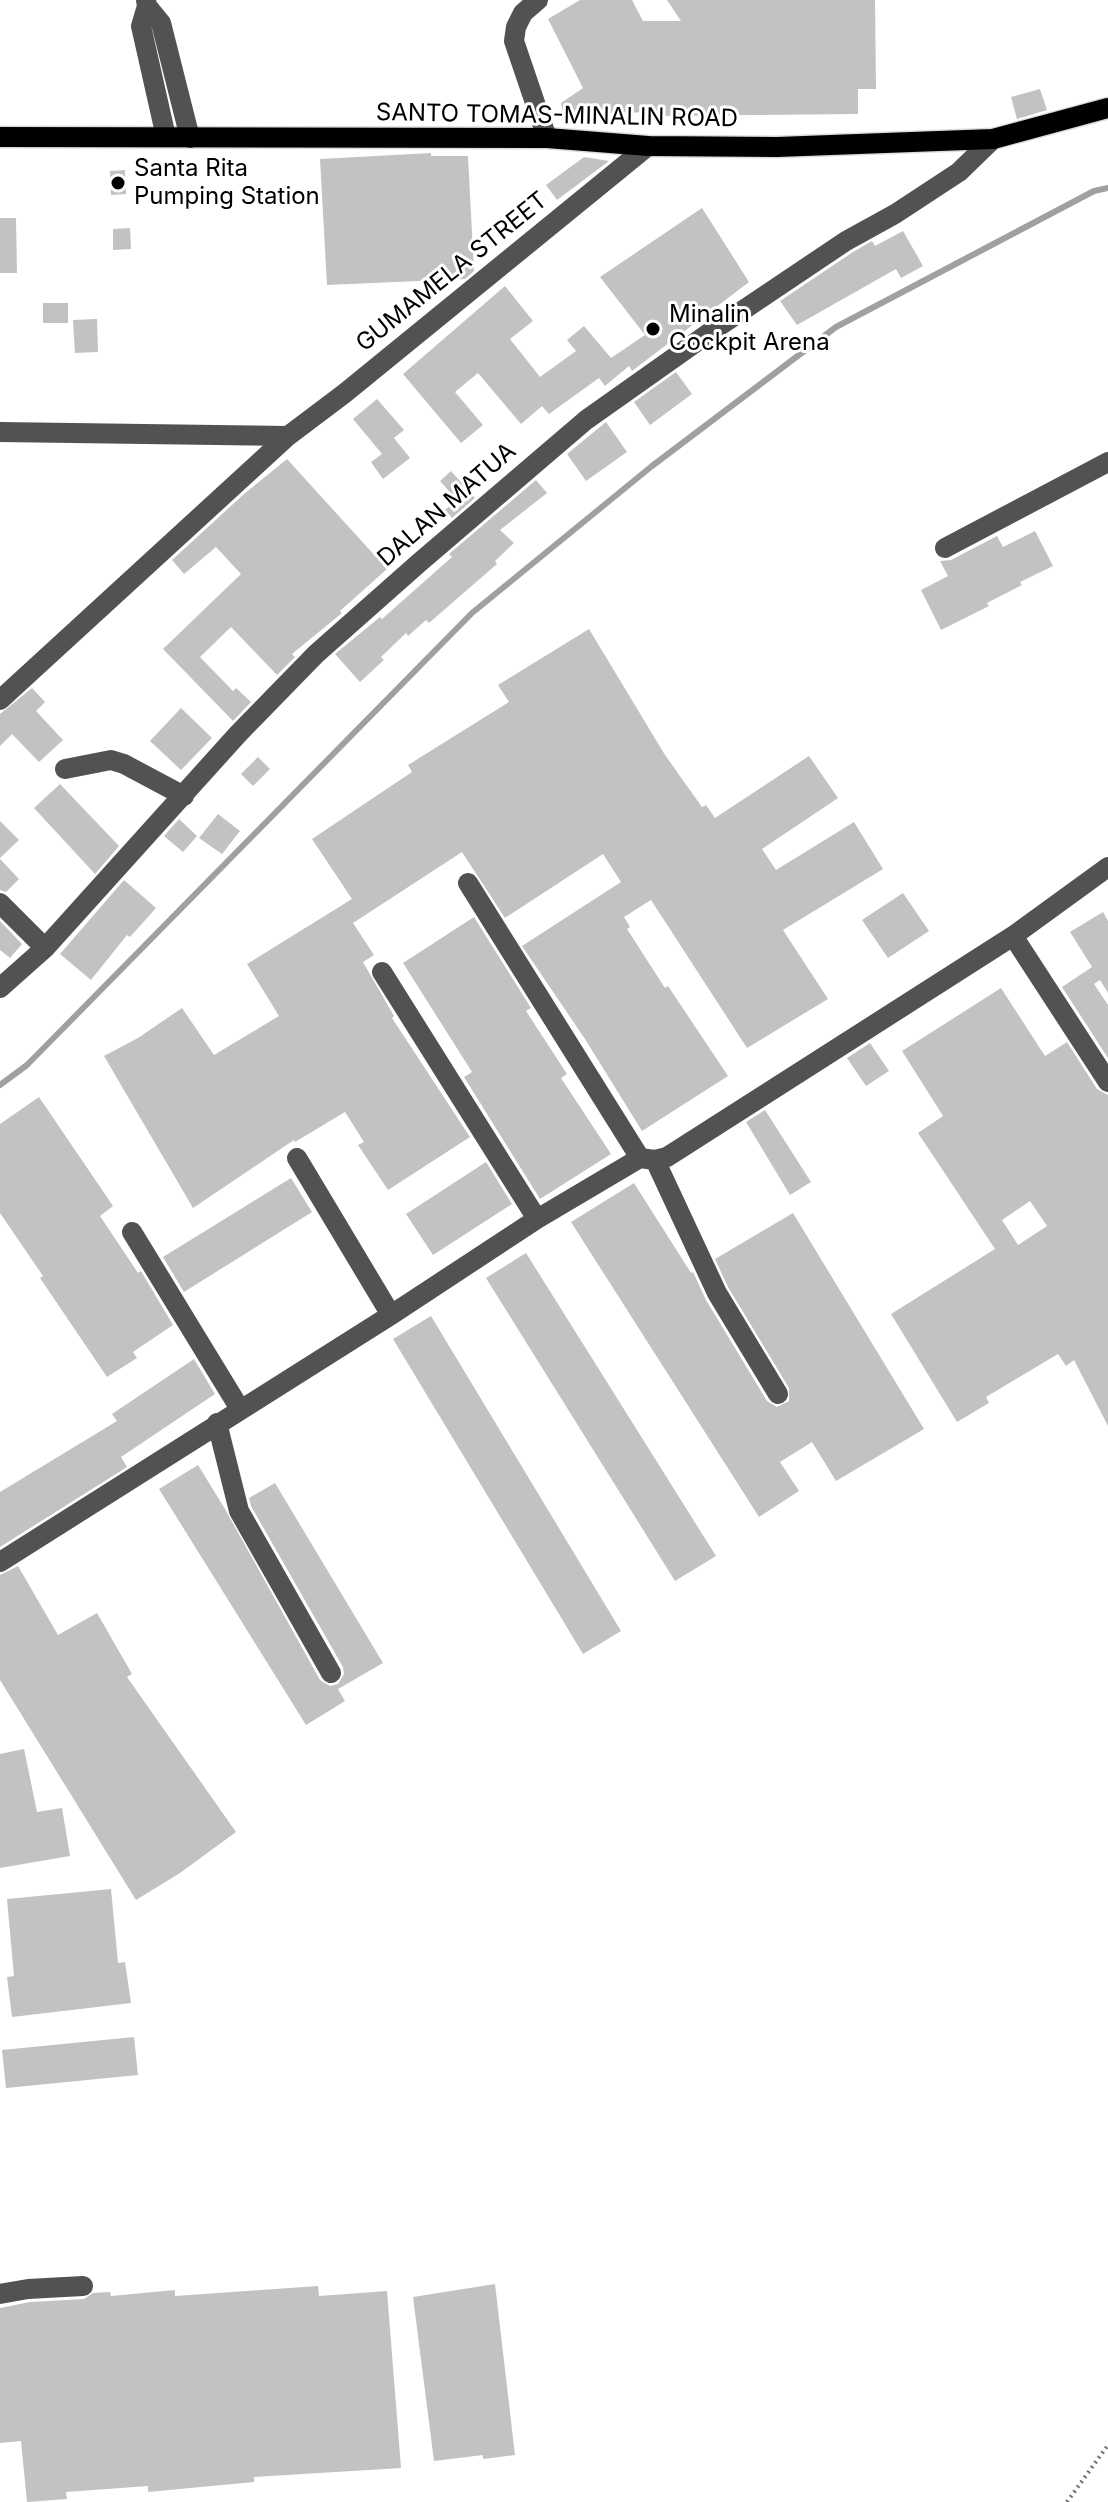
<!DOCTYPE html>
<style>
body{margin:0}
canvas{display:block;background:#fff}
</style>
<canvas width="1108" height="2502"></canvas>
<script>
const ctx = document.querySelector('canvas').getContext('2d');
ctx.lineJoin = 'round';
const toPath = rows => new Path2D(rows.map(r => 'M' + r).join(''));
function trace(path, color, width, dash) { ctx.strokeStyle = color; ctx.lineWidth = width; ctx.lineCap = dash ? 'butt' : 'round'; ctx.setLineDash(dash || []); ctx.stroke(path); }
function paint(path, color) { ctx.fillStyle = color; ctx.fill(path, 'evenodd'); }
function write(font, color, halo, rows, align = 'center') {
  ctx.font = font + ' Inter,sans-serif'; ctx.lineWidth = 6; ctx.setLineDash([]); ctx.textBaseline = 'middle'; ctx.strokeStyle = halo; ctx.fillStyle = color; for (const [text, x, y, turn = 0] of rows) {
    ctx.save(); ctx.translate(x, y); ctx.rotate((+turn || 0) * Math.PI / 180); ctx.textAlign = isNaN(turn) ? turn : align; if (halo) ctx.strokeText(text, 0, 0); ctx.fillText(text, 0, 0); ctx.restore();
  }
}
trace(toPath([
 [0,1085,27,1065,472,613,652,466,836,327,1094,191,1108,188]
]), '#a0a0a0', 6);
paint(toPath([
 [580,0,632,0,643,21,681,21,667,0,875,0,876,89,858,89,858,114,655,116,655,112,563,114,561,103,583,88,548,19],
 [1040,89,1047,110,1017,119,1011,97],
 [431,153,431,156,468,156,474,271,465,279,327,285,320,159],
 [584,157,609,161,557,200,546,185],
 [125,170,126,194,111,195,110,171],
 [702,208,749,282,632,371,629,366,605,386,599,378,549,414,542,406,521,424,478,373,455,392,483,425,461,443,403,374,505,286,533,321,510,339,540,377,576,351,567,340,584,326,611,358,645,335,600,277],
 [0,218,16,218,17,273,0,273],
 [130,228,131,249,113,250,113,229],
 [903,231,923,266,901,278,896,269,797,325,780,301,853,252,872,241,875,246],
 [43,303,68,303,68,323,43,323],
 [97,319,98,352,75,353,73,320],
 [676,372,692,394,650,425,634,402],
 [377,399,404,430,394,438,410,458,383,479,371,462,382,454,353,419],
 [606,422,627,452,586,481,567,454],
 [287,459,387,569,340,611,342,613,292,654,295,657,277,675,231,627,200,657,233,691,236,688,251,702,233,721,163,649,241,574,216,547,184,574,172,560,244,494],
 [451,471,475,498,452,518,445,510,457,500,440,481],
 [536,480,547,493,500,530,514,543,495,561,497,564,429,623,426,620,408,636,406,633,381,657,384,660,360,682,335,654,380,617,382,619,452,557,449,554],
 [1035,531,1053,566,1020,582,1022,585,987,603,989,606,941,630,921,590,948,576,940,561,951,560,997,536,1003,547],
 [589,629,665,755,702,807,706,805,715,818,809,756,838,798,762,849,776,870,854,822,883,869,783,930,828,999,747,1048,651,900,624,917,630,927,627,929,665,988,668,986,728,1076,642,1131,585,1039,522,946,621,882,603,854,505,918,462,852,353,923,374,955,363,962,394,1016,392,1018,470,1137,388,1190,358,1145,364,1142,345,1112,295,1142,294,1140,193,1208,104,1056,138,1038,182,1008,214,1055,279,1016,247,964,352,899,312,839,412,772,408,765,509,702,498,685],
 [32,688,45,702,36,711,63,740,39,762,12,734,0,746,0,714],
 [181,708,212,738,181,770,150,741],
 [258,757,270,769,253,786,241,774],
 [60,784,119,846,95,874,34,808],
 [218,814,240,831,222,854,199,838],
 [179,819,197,836,183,852,164,836],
 [0,821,19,840,0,858],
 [0,859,19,879,6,892,0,890],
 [124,880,156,908,130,937,127,935,91,980,60,954],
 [903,893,929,931,888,958,862,920],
 [1103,912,1108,921,1108,993,1100,980,1094,984,1108,1005,1108,1058,1062,987,1092,967,1070,932],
 [474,917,531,1008,526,1011,567,1074,561,1078,611,1154,540,1199,464,1077,472,1072,403,963],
 [0,921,22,944,10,958,0,950],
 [1001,988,1045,1056,1067,1042,1097,1089,1108,1095,1108,1426,1074,1360,1066,1366,1058,1354,986,1397,989,1403,957,1422,891,1314,995,1249,918,1133,943,1116,902,1051],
 [1030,1201,1047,1226,1018,1245,1002,1220],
 [870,1043,889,1071,866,1086,847,1058],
 [39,1097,113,1206,100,1216,138,1273,141,1271,173,1325,133,1352,137,1358,107,1377,40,1278,43,1276,0,1213,0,1124],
 [765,1110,811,1182,790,1195,746,1122],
 [486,1162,512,1204,433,1255,406,1214],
 [291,1178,312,1212,184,1292,163,1257],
 [634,1183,691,1273,693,1272,706,1300,767,1401,777,1407,789,1401,789,1388,728,1287,715,1259,793,1213,924,1429,836,1481,812,1442,780,1462,799,1491,759,1517,571,1222],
 [526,1253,716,1556,675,1581,486,1278],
 [431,1316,621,1631,583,1654,393,1339],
 [194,1359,215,1394,121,1457,127,1467,0,1547,0,1492,117,1421,112,1414],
 [198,1465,225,1509,320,1680,330,1686,338,1684,344,1674,343,1667,251,1506,249,1498,275,1483,383,1663,338,1689,345,1701,306,1725,159,1489],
 [18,1566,58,1635,97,1613,132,1674,127,1677,236,1832,180,1873,136,1900,0,1680,0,1575],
 [24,1749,37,1812,62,1808,70,1856,0,1868,0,1754],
 [111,1889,118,1963,125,1962,131,2003,12,2017,7,1977,14,1976,7,1899],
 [134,2037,138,2075,6,2088,2,2050],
 [495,2284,515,2455,483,2459,483,2455,434,2461,413,2297],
 [318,2286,319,2296,387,2291,401,2468,254,2477,254,2482,148,2492,148,2486,66,2492,67,2499,27,2502,21,2441,0,2443,0,2308,30,2302,84,2299,93,2293,110,2292,111,2296,175,2290,175,2296]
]), '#c2c2c2');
const major = toPath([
 [0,137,547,138,648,146,777,147,993,139,1108,108]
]);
trace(major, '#dbdbdb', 23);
trace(toPath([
 [1067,2502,1108,2445]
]), '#747474', 4, [2, 4]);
trace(toPath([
 [146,0,147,6,141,26,166,137],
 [538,0,523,13,516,27,514,41,547,138],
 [147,6,161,23,190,138],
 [0,432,288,436],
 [945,548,1108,462],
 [0,700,288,436,345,393,648,146],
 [65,769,111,760,124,764,184,796],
 [468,883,640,1158],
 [0,903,45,948],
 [1013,936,1108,1082],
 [382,972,537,1219],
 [0,988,45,948,238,734,316,654,420,562,586,420,709,333,846,241,895,214,959,172,993,139],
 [297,1158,391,1315],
 [655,1160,717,1293,778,1394],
 [132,1232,240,1409],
 [217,1423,239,1511,331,1673],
 [0,1562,391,1315,537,1219,640,1158,655,1160,667,1157,1013,936,1108,867],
 [0,2294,28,2289,83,2286]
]), '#525252', 20);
trace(major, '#000', 20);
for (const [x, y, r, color] of [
 [118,183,8,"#000"],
 [653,329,8,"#000"]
]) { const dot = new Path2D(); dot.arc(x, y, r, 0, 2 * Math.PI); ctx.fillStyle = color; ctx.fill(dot); trace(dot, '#fff', 3); }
write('24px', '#000', '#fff', [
 ["SANTO TOMAS-MINALIN ROAD",557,116,1],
 ["GUMAMELA STREET",452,272,-39],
 ["DALAN MATUA",447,505,-41]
]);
write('24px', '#000', '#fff', [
 ["Santa Rita",134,169],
 ["Pumping Station",134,197],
 ["Minalin",669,315],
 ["Cockpit Arena",669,343]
], 'left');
</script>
